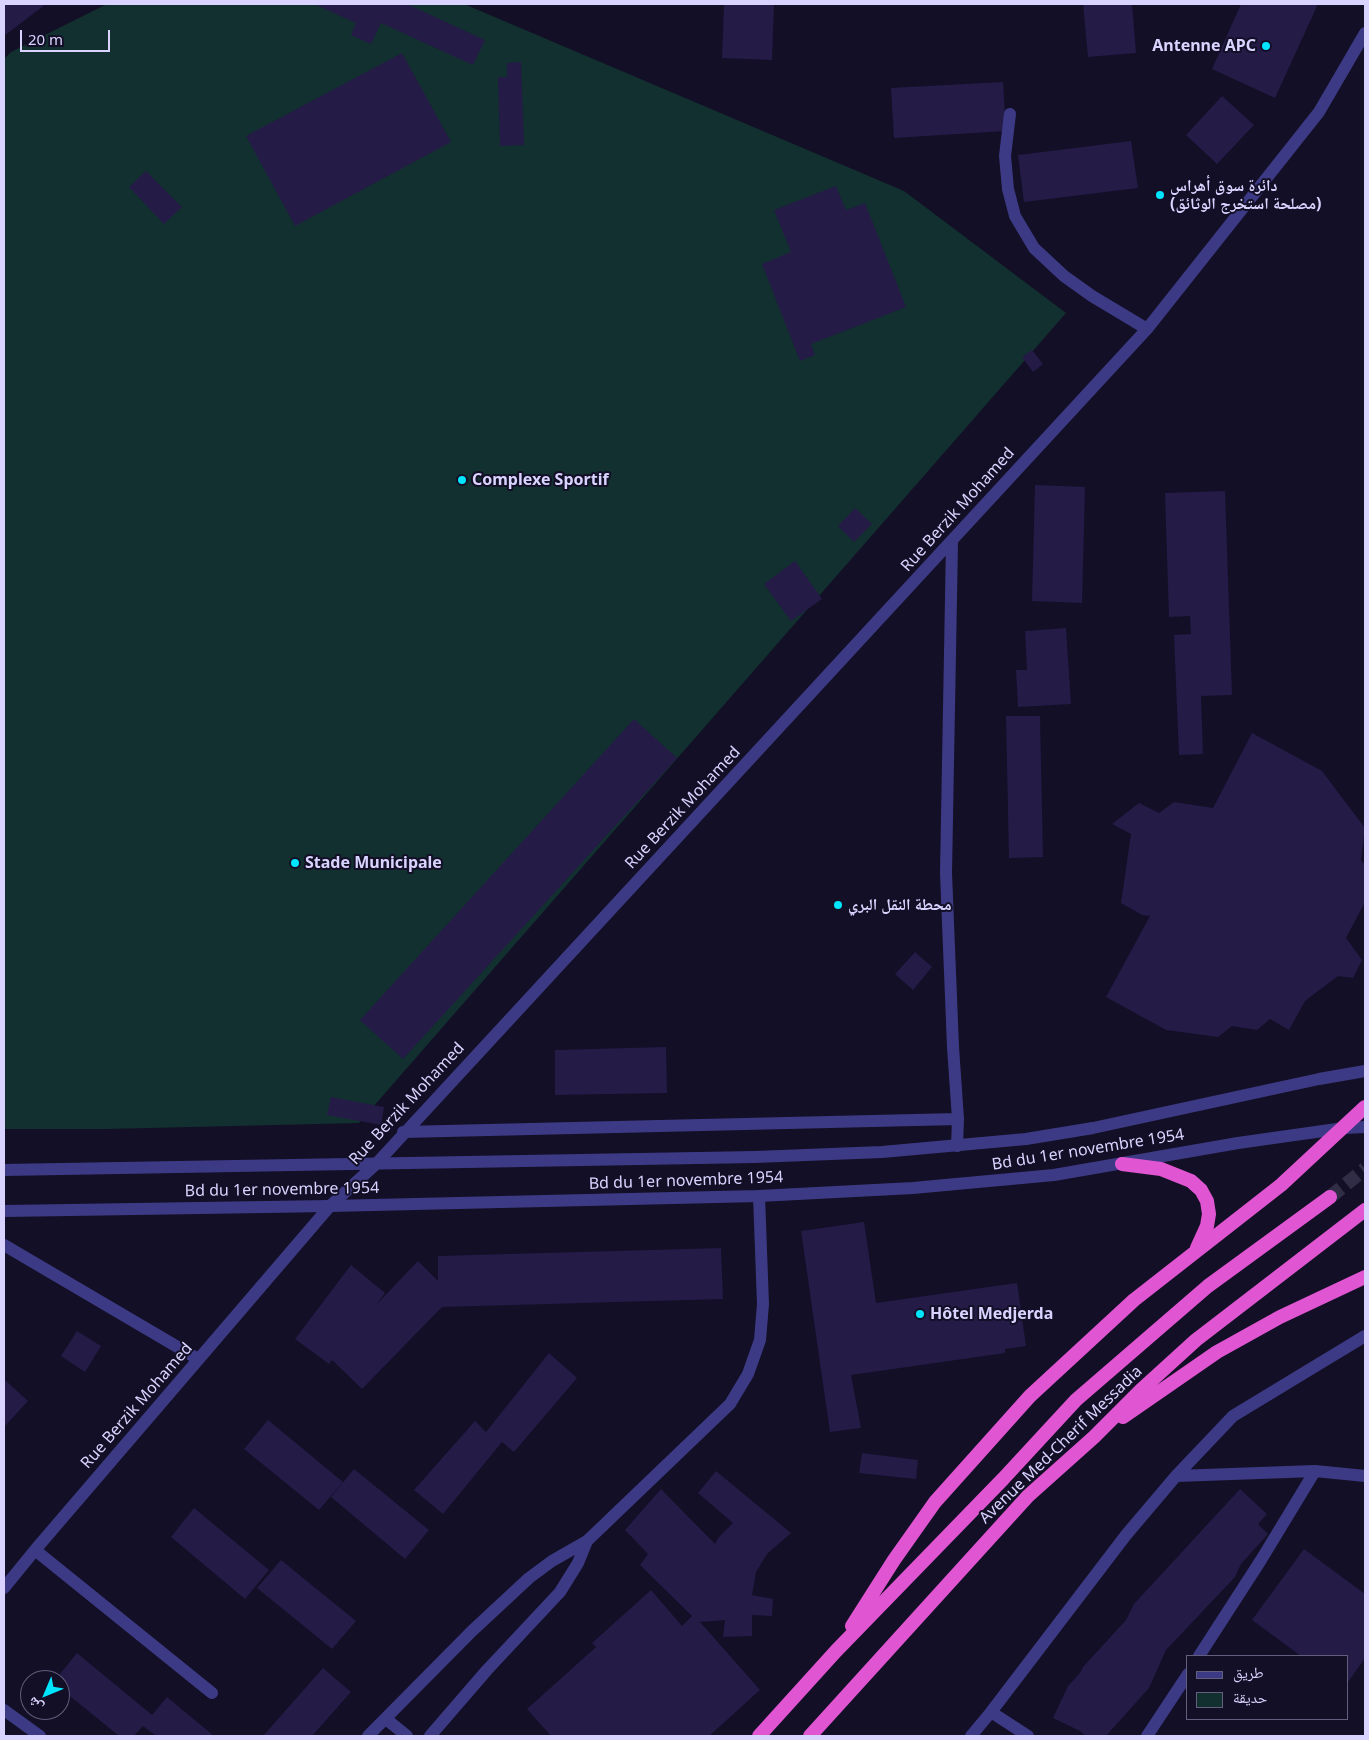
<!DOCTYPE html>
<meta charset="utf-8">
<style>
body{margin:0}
#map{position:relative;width:1369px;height:1740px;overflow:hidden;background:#130f26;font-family:"Noto Sans","Noto Naskh Arabic",sans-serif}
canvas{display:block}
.frame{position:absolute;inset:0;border:5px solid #d9d4ff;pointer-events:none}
.legend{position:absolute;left:1186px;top:1655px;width:162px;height:65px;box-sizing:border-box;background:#130f26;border:1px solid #625e7d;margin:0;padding:6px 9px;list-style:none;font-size:15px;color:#d9d4ff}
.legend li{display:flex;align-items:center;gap:10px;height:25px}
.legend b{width:25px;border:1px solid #625e7d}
.north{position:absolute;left:20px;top:1670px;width:50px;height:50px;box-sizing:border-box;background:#130f26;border:1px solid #625e7d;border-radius:50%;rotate:225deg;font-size:14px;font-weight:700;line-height:20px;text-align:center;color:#d9d4ff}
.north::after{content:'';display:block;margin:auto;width:18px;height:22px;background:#00e5ff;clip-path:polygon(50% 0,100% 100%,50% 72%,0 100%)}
.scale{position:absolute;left:20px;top:30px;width:90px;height:22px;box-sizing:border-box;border:2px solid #d9d4ff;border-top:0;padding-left:6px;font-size:15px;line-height:18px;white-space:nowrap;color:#d9d4ff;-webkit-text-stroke:4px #130f26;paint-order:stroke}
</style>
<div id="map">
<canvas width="1369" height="1740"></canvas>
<div class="frame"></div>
<ul class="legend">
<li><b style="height:6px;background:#3d3a85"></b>طريق</li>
<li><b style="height:14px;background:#12302f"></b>حديقة</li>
</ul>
<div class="north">ش</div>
<div class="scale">20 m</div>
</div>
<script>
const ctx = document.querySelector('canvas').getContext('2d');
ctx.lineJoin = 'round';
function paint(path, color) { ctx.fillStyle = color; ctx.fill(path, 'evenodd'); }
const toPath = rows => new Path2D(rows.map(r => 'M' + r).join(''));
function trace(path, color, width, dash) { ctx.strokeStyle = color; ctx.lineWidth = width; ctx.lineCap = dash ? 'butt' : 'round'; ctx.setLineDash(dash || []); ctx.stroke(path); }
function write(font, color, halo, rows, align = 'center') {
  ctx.font = font + ' "Noto Sans","Noto Naskh Arabic",sans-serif'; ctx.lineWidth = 4; ctx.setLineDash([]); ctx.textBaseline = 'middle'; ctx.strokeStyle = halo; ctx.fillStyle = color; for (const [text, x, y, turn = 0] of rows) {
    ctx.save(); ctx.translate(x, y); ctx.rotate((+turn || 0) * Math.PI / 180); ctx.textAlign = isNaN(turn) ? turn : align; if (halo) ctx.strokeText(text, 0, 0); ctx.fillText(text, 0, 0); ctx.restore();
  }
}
paint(toPath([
 [107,4,464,4,904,191,1066,313,359,1123,106,1129,4,1129,4,59,11,52]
]), '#12302f');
paint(toPath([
 [4,4,46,4,4,36],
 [314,4,407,4,485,40,473,65,381,23,371,44,351,35,356,23],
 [724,4,774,4,772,60,722,58],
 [1083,4,1132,4,1136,53,1088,57],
 [1241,4,1318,4,1275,98,1212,69],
 [402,53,451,142,295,226,246,136],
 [521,62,524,145,500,146,498,77,507,77,507,63],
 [1003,82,1006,131,894,138,891,88],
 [1222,96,1254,125,1217,164,1186,135],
 [1131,141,1138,188,1024,202,1018,155],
 [146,171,182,207,164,224,129,187],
 [836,186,846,210,865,203,906,307,811,344,815,355,800,361,762,264,791,252,774,210],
 [1032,350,1043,364,1033,372,1022,357],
 [1035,485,1085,487,1082,603,1032,601],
 [1225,491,1232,695,1201,696,1203,754,1179,755,1174,635,1191,634,1190,616,1169,617,1165,493],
 [855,508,872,524,854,542,838,526],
 [795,561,822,599,791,621,764,584],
 [1066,628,1071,704,1018,707,1016,670,1027,670,1025,631],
 [1006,716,1040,716,1043,857,1009,858],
 [634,719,677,758,403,1059,360,1020],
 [1252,733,1322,771,1365,828,1361,860,1365,865,1365,902,1346,938,1362,960,1353,978,1338,976,1305,1001,1289,1030,1270,1019,1257,1030,1232,1026,1218,1037,1166,1030,1106,997,1150,916,1142,915,1121,903,1131,834,1112,824,1139,803,1159,813,1174,802,1213,808],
 [915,952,932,967,913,990,895,974],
 [666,1047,667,1093,555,1095,555,1050],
 [331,1097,384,1107,381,1125,327,1115],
 [864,1222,876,1303,1017,1283,1026,1346,1005,1349,1005,1353,851,1375,861,1428,830,1432,801,1231],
 [721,1248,723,1299,442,1307,362,1389,332,1360,329,1364,295,1339,351,1265,385,1293,376,1305,418,1261,438,1281,438,1256],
 [77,1331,101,1346,85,1372,61,1356],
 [549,1353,577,1378,514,1452,502,1442,443,1514,414,1490,475,1421,486,1432],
 [4,1379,28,1401,4,1427],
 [268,1420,343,1482,319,1510,244,1449],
 [862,1453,918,1460,916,1479,859,1473],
 [354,1469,429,1530,405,1559,331,1497],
 [716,1471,791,1533,767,1554,756,1572,752,1595,773,1599,772,1616,752,1615,752,1636,723,1637,725,1620,700,1622,760,1690,709,1736,551,1736,527,1709,596,1647,592,1643,651,1590,682,1626,692,1616,640,1565,648,1554,625,1530,661,1489,715,1544,719,1537,733,1523,698,1493],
 [1240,1489,1267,1514,1258,1524,1268,1534,1241,1564,1235,1577,1166,1650,1149,1688,1106,1736,1086,1736,1080,1731,1053,1718,1068,1686,1080,1673,1083,1667,1126,1620,1134,1604],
 [194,1508,269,1570,245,1599,171,1537],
 [1304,1549,1365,1594,1365,1658,1348,1682,1348,1656,1301,1656,1252,1620],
 [281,1560,356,1621,332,1649,257,1588],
 [77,1653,152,1715,167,1697,214,1736,156,1736,143,1726,134,1736,119,1736,60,1688,60,1680,55,1680],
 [323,1668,351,1692,312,1736,263,1736]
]), '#241b47');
trace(toPath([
 [1330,1197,1365,1169]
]), '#312d47', 14, [14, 7]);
trace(toPath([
 [1010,114,1005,156,1008,189,1015,216,1034,248,1064,276,1092,296,1147,329],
 [952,542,946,873,953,1047,958,1119,957,1146],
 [403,1132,958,1119],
 [4,1245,198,1359],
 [1176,1476,1315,1471,1365,1476],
 [35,1550,212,1693],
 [4,1588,35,1550,330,1206,376,1164,1147,329,1319,112,1365,33],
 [1199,1656,1261,1560,1315,1471],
 [4,1710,40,1736],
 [991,1712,1028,1736],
 [386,1719,407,1736],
 [368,1736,472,1631,529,1578,552,1561,587,1541,730,1404,748,1374,760,1340,763,1304,759,1196],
 [430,1736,487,1670,560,1592,578,1563,587,1541],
 [971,1736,991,1712,1126,1535,1176,1476,1233,1416,1365,1336],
 [1147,1736,1188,1674]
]), '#3d3a85', 12);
trace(toPath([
 [4,1170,755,1157,882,1152,1026,1139,1093,1128,1319,1079,1365,1071],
 [4,1211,330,1206,759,1196,913,1188,1054,1175,1238,1143,1344,1128,1365,1127]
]), '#3d3a85', 12);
trace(toPath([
 [1122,1164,1161,1169,1191,1181,1201,1190,1207,1201,1209,1214,1207,1226,1197,1248],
 [1123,1417,1217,1352,1280,1317,1365,1277],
 [852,1626,894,1560,935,1502,1030,1396,1134,1300,1281,1185,1365,1107],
 [759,1736,836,1651,1003,1479,1076,1400,1208,1286,1330,1197],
 [810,1736,1028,1496,1094,1437,1141,1390,1196,1340,1365,1210]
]), '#e055d1', 14);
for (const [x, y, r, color] of [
 [1266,46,5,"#00e5ff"],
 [1160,195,5,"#00e5ff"],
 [462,480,5,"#00e5ff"],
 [295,863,5,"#00e5ff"],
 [838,905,5,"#00e5ff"],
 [920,1314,5,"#00e5ff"]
]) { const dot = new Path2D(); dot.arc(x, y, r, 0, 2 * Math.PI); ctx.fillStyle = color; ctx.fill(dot); trace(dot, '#130f26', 2); }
write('bold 16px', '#d9d4ff', '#130f26', [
 ["Antenne APC",1256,46,"right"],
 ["دائرة سوق أهراس",1170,186],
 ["(مصلحة استخرج الوثائق)",1170,204],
 ["Complexe Sportif",472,480],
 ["Stade Municipale",305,863],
 ["محطة النقل البري",848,905],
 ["Hôtel Medjerda",930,1314]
], 'left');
write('16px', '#d9d4ff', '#130f26', [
 ["Rue Berzik Mohamed",958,510,-48],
 ["Rue Berzik Mohamed",683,808,-47],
 ["Rue Berzik Mohamed",407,1104,-47],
 ["Bd du 1er novembre 1954",1088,1150,-9],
 ["Bd du 1er novembre 1954",686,1181,-2],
 ["Bd du 1er novembre 1954",282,1190,-1],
 ["Rue Berzik Mohamed",137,1406,-49],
 ["Avenue Med-Cherif Messadia",1061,1445,-44]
]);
</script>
